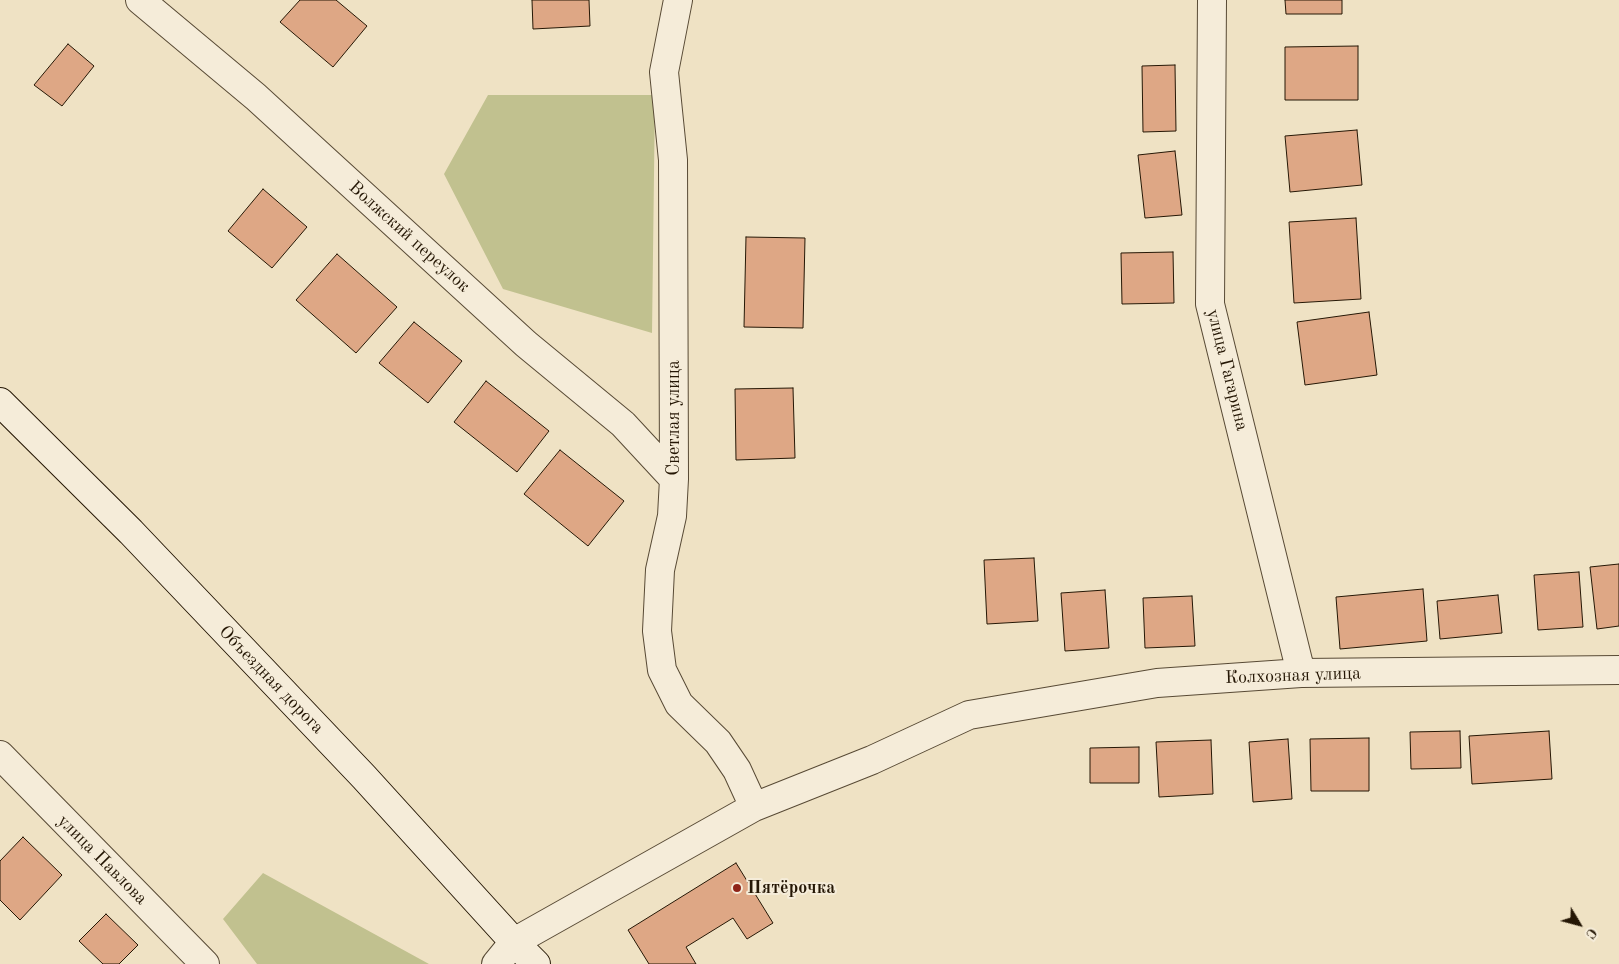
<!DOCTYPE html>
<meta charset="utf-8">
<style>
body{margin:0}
#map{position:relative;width:1619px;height:964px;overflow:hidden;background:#efe2c4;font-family:"Old Standard TT",serif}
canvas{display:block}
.north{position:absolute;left:1554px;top:899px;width:50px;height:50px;-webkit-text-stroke:4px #f5ecd9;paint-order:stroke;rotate:127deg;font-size:14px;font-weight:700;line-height:20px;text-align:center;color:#251705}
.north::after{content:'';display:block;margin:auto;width:18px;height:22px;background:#251705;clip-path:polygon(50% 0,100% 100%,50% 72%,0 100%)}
</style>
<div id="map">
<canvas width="1619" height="964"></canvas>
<div class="north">С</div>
</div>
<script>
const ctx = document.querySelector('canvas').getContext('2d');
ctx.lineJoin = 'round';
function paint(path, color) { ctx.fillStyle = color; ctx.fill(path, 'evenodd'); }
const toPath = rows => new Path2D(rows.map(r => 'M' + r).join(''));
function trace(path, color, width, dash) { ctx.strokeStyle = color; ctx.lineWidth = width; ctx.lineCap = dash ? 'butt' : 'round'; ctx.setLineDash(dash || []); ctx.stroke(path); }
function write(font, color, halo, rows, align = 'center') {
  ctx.font = font + ' "Old Standard TT",serif'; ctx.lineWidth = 4; ctx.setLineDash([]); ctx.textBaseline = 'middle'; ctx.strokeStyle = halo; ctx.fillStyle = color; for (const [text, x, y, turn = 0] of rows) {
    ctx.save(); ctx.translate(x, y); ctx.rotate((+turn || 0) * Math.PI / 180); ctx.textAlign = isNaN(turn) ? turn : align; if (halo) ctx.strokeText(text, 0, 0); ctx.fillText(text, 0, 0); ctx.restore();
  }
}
paint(toPath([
 [488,95,655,95,652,333,503,289,444,174],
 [263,873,429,964,257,964,223,919]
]), '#c1c18f');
const building = toPath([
 [300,0,336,0,367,26,333,67,280,22,300,0],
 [532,0,589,0,590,26,533,29,532,0],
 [1285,0,1342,0,1342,14,1286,14,1285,0],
 [68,44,94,66,62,106,34,85,68,44],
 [1358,46,1358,100,1285,100,1285,47,1358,46],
 [1175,65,1176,131,1143,132,1142,66,1175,65],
 [1357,130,1362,185,1290,192,1285,136,1357,130],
 [1175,151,1182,215,1145,218,1138,155,1175,151],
 [263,189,307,227,272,268,228,231,263,189],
 [1356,218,1361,299,1294,303,1289,222,1356,218],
 [746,237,805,238,803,328,744,327,746,237],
 [1173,252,1174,303,1122,304,1121,253,1173,252],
 [337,254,397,307,356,353,296,300,337,254],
 [1369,312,1377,375,1305,385,1297,322,1369,312],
 [414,322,462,361,428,403,379,363,414,322],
 [486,381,549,431,517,472,454,422,486,381],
 [793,388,795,458,736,460,735,389,793,388],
 [560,450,624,501,588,546,524,494,560,450],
 [1034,558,1038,621,987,624,984,560,1034,558],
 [1619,564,1619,626,1597,629,1590,567,1619,564],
 [1579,572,1583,627,1538,630,1534,575,1579,572],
 [1423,589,1427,641,1340,649,1336,597,1423,589],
 [1105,590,1109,648,1065,651,1061,593,1105,590],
 [1498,595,1502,633,1440,639,1437,601,1498,595],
 [1192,596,1195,646,1145,648,1143,598,1192,596],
 [1460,731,1461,768,1411,769,1410,732,1460,731],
 [1549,731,1552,779,1472,784,1469,736,1549,731],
 [1369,738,1369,791,1311,791,1310,739,1369,738],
 [1288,739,1292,799,1253,802,1249,742,1288,739],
 [1211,740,1213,794,1159,797,1156,742,1211,740],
 [1139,747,1139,783,1090,783,1090,748,1139,747],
 [23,837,62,875,20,920,0,900,0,861,23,837],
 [736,863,773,923,747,939,733,918,686,947,696,964,649,964,628,930,736,863],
 [106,914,138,945,119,964,103,964,79,941,106,914]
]);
paint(building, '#dea785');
trace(building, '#251705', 1);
const street = toPath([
 [140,0,256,97,526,344,623,424,674,479],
 [678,0,664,72,673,160,674,479,672,516,660,570,657,631,662,670,679,704,718,742,737,770,754,807],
 [1212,0,1210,304,1301,673],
 [0,755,205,964],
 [496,964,514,942,754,807,872,760,969,715,1157,683,1301,673,1619,670]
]);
const secondary = toPath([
 [0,402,131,532,364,777,514,942,536,964]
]);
trace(street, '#584a35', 30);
trace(secondary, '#251705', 30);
trace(street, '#f5ecd9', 28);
trace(secondary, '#f5ecd9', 28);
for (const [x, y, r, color] of [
 [737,888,5,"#8f2418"]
]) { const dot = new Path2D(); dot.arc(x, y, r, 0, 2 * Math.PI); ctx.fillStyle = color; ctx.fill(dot); trace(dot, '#f5ecd9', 2); }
write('18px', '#251705', '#f5ecd9', [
 ["Волжский переулок",409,237,42],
 ["улица Гагарина",1227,370,76],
 ["Светлая улица",674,418,-90],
 ["Колхозная улица",1293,676,-2],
 ["Объездная дорога",271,680,46],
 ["улица Павлова",102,860,45]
]);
write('bold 18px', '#251705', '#f5ecd9', [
 ["Пятёрочка",747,888]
], 'left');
</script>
